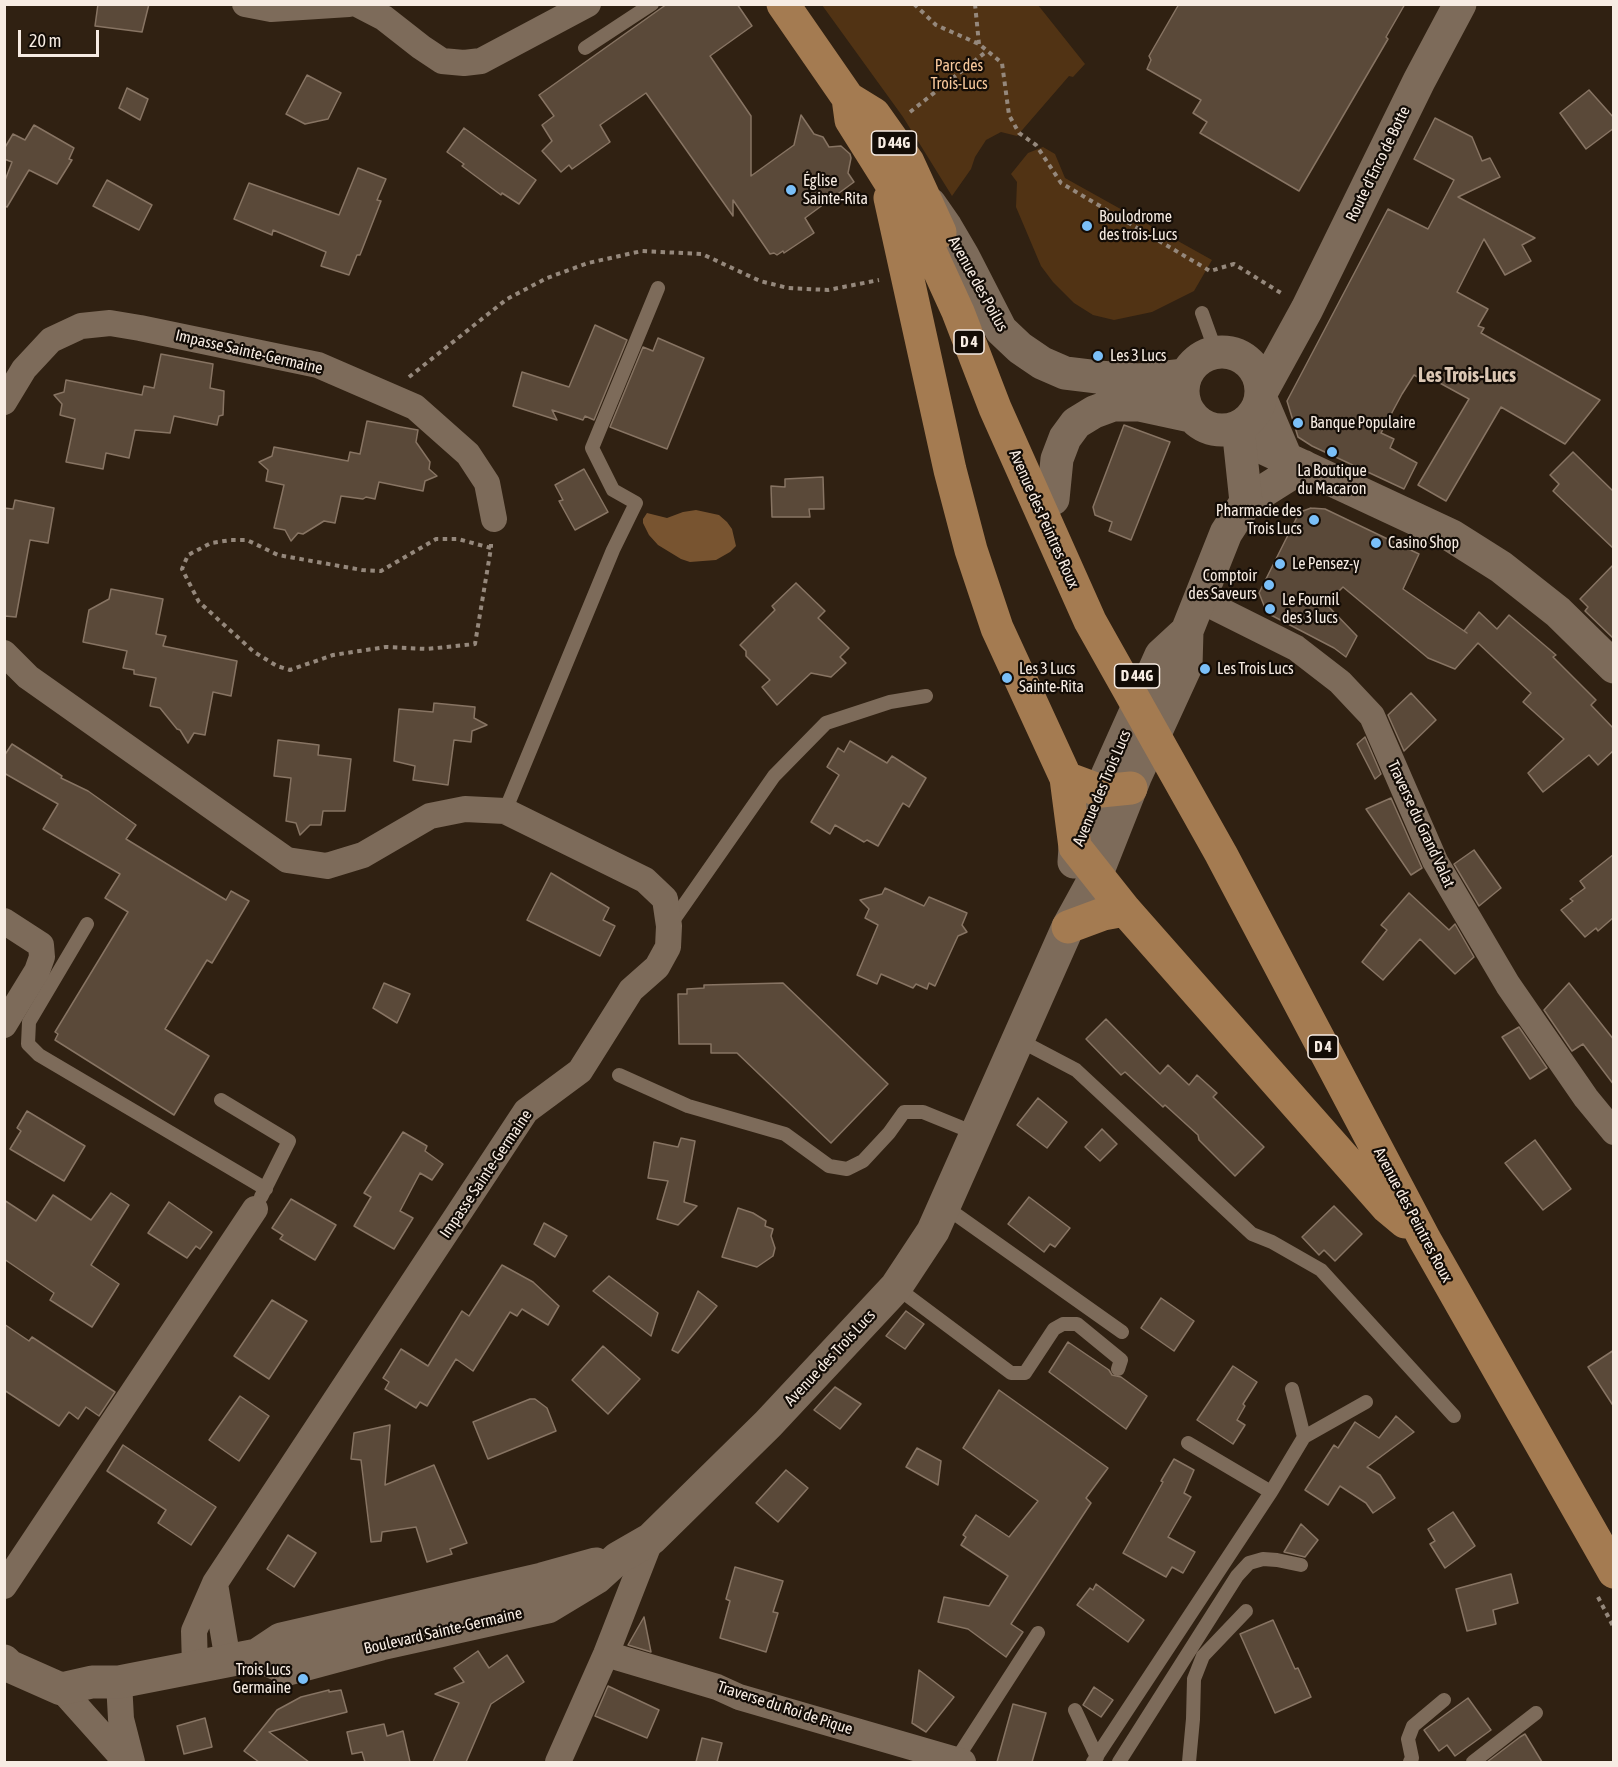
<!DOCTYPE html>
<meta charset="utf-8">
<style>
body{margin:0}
#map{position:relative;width:1618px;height:1767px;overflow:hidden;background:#302112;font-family:"Asap Condensed",sans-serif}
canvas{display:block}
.frame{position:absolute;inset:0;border:6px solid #f7ece3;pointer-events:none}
.scale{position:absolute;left:18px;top:30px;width:81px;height:27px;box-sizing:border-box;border:3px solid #f7ece3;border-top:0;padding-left:8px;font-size:18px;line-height:21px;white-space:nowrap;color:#f7ece3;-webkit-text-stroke:4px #130c06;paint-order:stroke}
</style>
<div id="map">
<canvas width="1618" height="1767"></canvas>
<div class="frame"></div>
<div class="scale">20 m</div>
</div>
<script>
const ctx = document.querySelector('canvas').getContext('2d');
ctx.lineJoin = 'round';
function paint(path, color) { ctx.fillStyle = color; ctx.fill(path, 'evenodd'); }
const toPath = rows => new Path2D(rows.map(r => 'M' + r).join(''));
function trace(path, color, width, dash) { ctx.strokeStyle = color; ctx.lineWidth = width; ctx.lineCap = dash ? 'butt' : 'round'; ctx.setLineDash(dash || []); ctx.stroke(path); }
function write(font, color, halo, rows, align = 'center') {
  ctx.font = font + ' "Asap Condensed",sans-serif'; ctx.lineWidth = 4.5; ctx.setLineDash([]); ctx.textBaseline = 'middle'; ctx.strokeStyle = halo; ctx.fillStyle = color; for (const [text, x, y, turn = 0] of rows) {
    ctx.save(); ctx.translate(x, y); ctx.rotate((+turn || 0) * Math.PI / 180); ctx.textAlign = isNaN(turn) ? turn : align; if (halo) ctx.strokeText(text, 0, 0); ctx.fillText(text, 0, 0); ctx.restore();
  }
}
paint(toPath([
 [822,5,1038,5,1085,64,1073,77,1069,76,1017,136,1001,132,986,140,975,157,971,169,952,196,903,117],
 [1043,147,1055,154,1065,178,1212,260,1194,291,1152,312,1114,320,1093,315,1074,303,1053,282,1041,266,1016,207,1017,182,1011,174,1028,153]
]), '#513314');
paint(toPath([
 [696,510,719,515,727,522,732,529,736,546,730,552,716,560,690,562,681,559,658,545,649,535,643,523,643,519,647,513,667,518,683,512]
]), '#785430');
const building = toPath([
 [98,4,149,4,142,32,95,26,98,4],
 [667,4,737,4,752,26,710,56,751,116,751,176,794,145,801,115,814,134,823,137,829,147,841,146,850,154,851,158,848,173,854,182,805,218,814,233,784,253,783,251,777,255,774,253,770,254,733,200,733,216,646,93,600,125,610,142,572,169,569,165,561,172,542,151,552,141,542,125,554,116,539,95,667,4],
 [1179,4,1405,4,1386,37,1388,39,1299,191,1200,133,1207,122,1193,113,1201,100,1147,69,1151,60,1149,56,1179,4],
 [307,75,341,93,328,119,305,124,286,114,307,75],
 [127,88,148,99,140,120,119,108,127,88],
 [1589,90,1614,118,1614,128,1586,149,1560,113,1589,90],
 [1435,118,1472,137,1482,161,1490,158,1500,177,1458,197,1535,238,1522,245,1531,261,1505,275,1484,239,1457,292,1488,309,1478,326,1484,328,1481,333,1600,400,1565,444,1501,407,1446,501,1418,485,1469,399,1427,376,1425,381,1414,375,1402,394,1381,433,1394,439,1390,448,1417,463,1404,489,1312,446,1298,437,1287,401,1388,209,1428,229,1454,180,1414,159,1435,118],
 [34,125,74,148,69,159,72,160,57,184,29,170,7,207,4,206,4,183,12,162,4,159,4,149,13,134,25,140,34,125],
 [464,128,536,180,519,204,502,193,501,195,462,166,464,164,447,152,464,128],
 [358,168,386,179,377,200,381,201,360,255,357,255,349,275,321,266,326,252,273,230,272,235,234,219,249,183,339,215,358,168],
 [107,180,152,205,139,230,93,206,107,180],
 [595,325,627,340,594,420,585,416,583,420,552,410,557,420,513,406,522,372,569,387,595,325],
 [658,338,704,358,667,449,610,427,643,347,653,351,658,338],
 [161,354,213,364,210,388,224,391,223,415,219,416,217,425,174,416,170,433,135,430,129,458,106,453,103,469,66,462,75,419,60,415,62,404,54,395,64,392,66,380,142,395,144,386,154,388,161,354],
 [367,421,418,430,416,442,430,462,429,469,437,476,425,481,423,491,379,482,375,499,366,497,363,499,341,496,335,523,324,521,303,534,298,533,291,541,285,530,274,528,284,485,266,481,268,470,259,462,272,456,274,447,348,461,350,452,360,454,367,421],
 [1124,425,1170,442,1131,540,1109,531,1112,522,1095,515,1093,507,1124,425],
 [1573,452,1614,492,1614,549,1553,491,1559,484,1550,475,1573,452],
 [584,469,608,512,575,530,559,501,563,500,555,485,584,469],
 [823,477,824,509,809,509,810,517,772,517,771,486,785,487,785,479,823,477],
 [15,500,54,508,48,543,30,540,16,617,4,616,4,508,13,509,15,500],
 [1311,508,1325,509,1419,554,1403,589,1467,633,1464,631,1479,612,1497,629,1509,615,1556,655,1553,657,1596,700,1591,705,1614,729,1614,750,1598,765,1589,755,1543,792,1528,773,1564,739,1523,702,1531,693,1478,643,1455,669,1428,658,1343,587,1326,604,1357,636,1346,657,1334,648,1267,613,1259,593,1297,517,1303,511,1311,508],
 [1614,564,1614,639,1585,611,1588,607,1580,599,1614,564],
 [796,583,825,611,818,618,849,648,840,657,846,663,831,677,811,673,777,705,762,687,770,680,746,656,746,651,740,645,775,610,772,606,796,583],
 [111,589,163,599,156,634,166,636,163,646,237,661,231,696,213,692,205,735,194,733,188,743,180,730,177,729,160,708,150,706,156,678,134,674,134,670,123,668,127,651,83,642,89,610,109,599,111,589],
 [1411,693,1436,720,1404,751,1388,715,1411,693],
 [434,703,475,707,474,718,487,725,472,731,471,742,454,740,448,785,413,780,415,766,394,761,399,709,433,712,434,703],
 [1365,737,1381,774,1375,779,1357,744,1365,737],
 [278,740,319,745,318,755,351,759,345,811,323,811,321,825,310,825,300,835,296,823,286,821,291,778,274,776,278,740],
 [850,741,887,763,892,756,926,778,909,807,903,803,878,846,867,840,864,842,835,825,830,834,811,822,839,775,827,767,838,748,844,752,850,741],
 [12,744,62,776,61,778,88,791,136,825,126,839,226,900,231,891,249,901,212,963,207,960,165,1029,209,1056,174,1115,55,1040,58,1034,55,1032,128,912,105,898,120,874,43,829,58,804,4,773,4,756,12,744],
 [1391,798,1422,868,1411,875,1366,809,1391,798],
 [1474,850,1501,888,1479,906,1454,864,1474,850],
 [1614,854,1614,917,1598,931,1596,928,1585,937,1561,910,1573,901,1570,899,1585,888,1580,881,1614,854],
 [551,873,609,908,603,920,615,926,600,956,527,920,551,873],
 [885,888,924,906,929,897,967,913,962,925,967,932,958,936,935,986,929,983,927,989,916,984,913,988,881,974,877,984,857,975,878,925,865,918,869,909,860,900,882,894,885,888],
 [1409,893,1449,930,1455,924,1474,957,1455,974,1420,939,1383,980,1362,962,1387,930,1381,925,1409,893],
 [384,983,410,994,397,1023,373,1008,384,983],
 [783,983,888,1084,831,1143,737,1053,711,1053,711,1044,679,1044,678,994,687,994,687,989,704,988,704,985,783,983],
 [1569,983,1614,1040,1614,1085,1583,1044,1572,1051,1544,1010,1569,983],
 [1106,1019,1160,1074,1168,1065,1189,1085,1197,1075,1217,1093,1213,1097,1264,1147,1235,1176,1199,1140,1198,1135,1165,1105,1163,1107,1125,1072,1121,1075,1086,1039,1106,1019],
 [1519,1027,1547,1068,1530,1079,1502,1037,1519,1027],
 [1038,1098,1067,1122,1047,1148,1017,1125,1038,1098],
 [27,1111,85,1146,64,1181,10,1149,21,1131,17,1128,27,1111],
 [1102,1129,1117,1144,1100,1161,1085,1147,1102,1129],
 [403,1132,427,1146,425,1151,443,1164,432,1180,420,1173,400,1211,413,1218,394,1249,354,1226,371,1197,364,1193,403,1132],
 [681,1138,695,1141,684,1202,697,1206,678,1225,657,1219,668,1181,648,1178,654,1142,678,1147,681,1138],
 [1535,1140,1571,1189,1543,1210,1505,1163,1535,1140],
 [111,1193,129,1205,91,1265,119,1284,92,1327,50,1300,54,1293,4,1259,4,1200,36,1221,53,1195,91,1220,111,1193],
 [1029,1197,1070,1228,1055,1247,1050,1244,1044,1252,1008,1224,1029,1197],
 [291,1199,336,1225,315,1260,280,1239,283,1235,272,1228,291,1199],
 [169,1202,212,1232,200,1249,196,1246,187,1258,148,1233,169,1202],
 [1334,1206,1362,1234,1335,1261,1324,1250,1319,1255,1302,1237,1334,1206],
 [738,1208,753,1213,766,1221,765,1226,773,1229,771,1236,775,1248,773,1256,757,1267,722,1257,738,1208],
 [544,1223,567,1236,555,1257,534,1244,544,1223],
 [502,1265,533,1282,559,1306,548,1325,522,1309,517,1316,510,1312,473,1371,456,1359,427,1406,420,1402,416,1408,385,1389,389,1382,383,1378,401,1349,428,1366,462,1311,469,1316,502,1265],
 [609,1276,658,1313,651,1336,593,1291,609,1276],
 [698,1291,717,1306,678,1353,672,1350,698,1291],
 [1161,1298,1194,1321,1174,1351,1141,1328,1161,1298],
 [272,1300,307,1321,269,1379,234,1356,272,1300],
 [906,1311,924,1324,905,1349,886,1336,906,1311],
 [4,1324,29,1341,32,1337,115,1392,99,1416,86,1407,78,1419,69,1412,59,1426,4,1390,4,1324],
 [1068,1342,1109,1370,1112,1375,1121,1377,1147,1396,1126,1429,1049,1372,1068,1342],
 [603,1346,640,1379,608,1414,572,1380,603,1346],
 [1614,1350,1614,1407,1588,1367,1614,1350],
 [1233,1366,1257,1382,1243,1404,1245,1406,1237,1420,1245,1425,1233,1444,1197,1420,1233,1366],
 [835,1387,861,1404,840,1429,814,1410,835,1387],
 [999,1390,1108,1468,1086,1498,1091,1503,1011,1624,1023,1632,1006,1657,968,1629,938,1622,944,1597,989,1606,1008,1576,961,1545,966,1537,963,1535,976,1515,1009,1537,1038,1501,963,1448,999,1390],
 [240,1396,269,1416,239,1461,209,1440,240,1396],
 [530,1399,535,1399,547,1408,556,1431,488,1459,473,1422,530,1399],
 [1396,1416,1414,1432,1367,1467,1380,1475,1395,1498,1373,1513,1366,1503,1340,1486,1328,1505,1305,1490,1334,1445,1338,1448,1355,1422,1379,1438,1396,1416],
 [390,1425,385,1485,434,1465,467,1543,450,1549,452,1554,427,1562,416,1527,382,1532,381,1541,371,1542,361,1460,351,1459,354,1433,390,1425],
 [123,1445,216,1507,191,1545,158,1523,166,1510,107,1471,123,1445],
 [917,1448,941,1461,938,1485,906,1467,917,1448],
 [1174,1459,1194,1470,1184,1493,1191,1497,1168,1537,1195,1552,1183,1573,1172,1567,1166,1577,1123,1553,1163,1482,1161,1481,1174,1459],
 [786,1470,808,1488,778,1522,756,1503,786,1470],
 [1453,1512,1475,1546,1445,1568,1430,1544,1435,1541,1428,1529,1453,1512],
 [1301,1524,1318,1540,1305,1557,1284,1552,1301,1524],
 [288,1535,316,1553,294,1587,267,1569,288,1535],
 [735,1567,783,1581,773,1612,778,1613,766,1652,720,1638,730,1601,726,1599,735,1567],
 [1511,1574,1518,1603,1493,1610,1496,1624,1467,1631,1456,1589,1511,1574],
 [1096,1584,1144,1620,1128,1642,1077,1605,1090,1588,1093,1590,1096,1584],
 [644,1617,651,1652,628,1645,644,1617],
 [1273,1620,1295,1669,1298,1668,1311,1697,1275,1713,1240,1634,1273,1620],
 [478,1651,489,1668,507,1655,524,1682,491,1704,466,1762,433,1762,459,1703,435,1694,464,1682,454,1668,478,1651],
 [919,1670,954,1697,926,1732,912,1723,919,1670],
 [608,1686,659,1710,647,1738,595,1716,608,1686],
 [1094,1687,1113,1700,1101,1717,1083,1705,1094,1687],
 [329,1690,329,1692,341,1690,347,1712,269,1732,309,1762,259,1762,244,1751,277,1710,301,1697,329,1690],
 [1468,1698,1491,1730,1455,1756,1447,1745,1439,1751,1424,1730,1468,1698],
 [1013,1704,1046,1713,1032,1762,997,1762,1013,1704],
 [205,1718,212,1747,184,1754,177,1726,205,1718],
 [384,1724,387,1736,403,1731,410,1762,365,1762,362,1752,352,1754,347,1732,384,1724],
 [1525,1734,1542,1762,1487,1762,1520,1737,1525,1734],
 [702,1738,722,1743,717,1762,696,1762,702,1738]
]);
paint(building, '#5a4939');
trace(building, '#877463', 1.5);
trace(toPath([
 [914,4,936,25,979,44,1002,63,1009,115,1019,133,1036,145,1061,183,1210,271,1234,264,1281,293],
 [975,4,979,44],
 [910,112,987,51],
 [409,377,507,299,547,278,588,263,642,251,702,254,760,281,788,288,828,290,879,280],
 [491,548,458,539,436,539,381,571,362,570,278,555,247,540,231,540,211,543,188,555,182,569,199,602,254,652,277,666,290,670,333,655,386,647,427,649,475,644,491,548,491,544],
 [1598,1597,1614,1628]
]), '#95887c', 4, [4.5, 4.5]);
trace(toPath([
 [585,48,652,4],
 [1202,313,1216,352],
 [505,811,613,550,636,503,613,490,592,448,658,288],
 [87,924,29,1022,28,1044,39,1055,266,1189],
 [670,925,774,776,826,723,890,702,926,696],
 [1019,1040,1076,1070,1252,1234,1272,1242,1321,1270,1454,1416],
 [619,1075,688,1106,785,1134,829,1166,847,1169,863,1161,889,1133,904,1112,923,1112,977,1134],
 [221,1100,289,1141,261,1197],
 [944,1206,1122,1332],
 [896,1287,1011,1373,1025,1373,1054,1329,1063,1324,1077,1324,1121,1360,1118,1369],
 [1292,1389,1304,1437],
 [1188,1443,1271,1492],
 [1075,1710,1097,1757],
 [956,1760,1038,1633],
 [1093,1762,1271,1492,1304,1437,1366,1402],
 [1119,1762,1237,1576,1249,1563,1263,1559,1277,1560,1301,1565],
 [1189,1762,1193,1719,1194,1679,1203,1656,1246,1611],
 [1410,1762,1412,1758,1408,1739,1413,1726,1444,1700],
 [1473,1762,1536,1713]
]), '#7d6b5a', 14);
trace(toPath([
 [245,4,271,9,349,4],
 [357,4,384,18,421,47,442,61,464,63,481,61,588,4],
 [4,402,24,369,51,340,81,326,110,323,140,328,318,365,415,407,468,454,487,483,494,519],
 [1200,600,1296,648,1340,682,1372,716,1435,861,1508,985,1586,1098,1614,1132],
 [4,653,28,677,287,860,327,866,363,855,430,816,465,809,505,811,645,880,665,899,669,926,668,947,657,967,631,990,580,1071,526,1111,215,1583,194,1631,195,1667],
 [4,921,41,945,42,957,37,971,4,1025],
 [215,1584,228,1661],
 [4,1586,255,1209],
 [606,1654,717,1687,739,1697,963,1762],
 [119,1682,121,1719,132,1762],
 [61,1689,120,1755,130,1762],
 [558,1762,606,1654,651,1539]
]), '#7d6b5a', 26);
trace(toPath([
 [1261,399,1286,458],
 [1244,424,1257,445,1452,536,1501,567,1558,612,1614,667],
 [1246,502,1303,466]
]), '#7d6b5a', 33);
trace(toPath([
 [930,204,946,227,963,256,1001,330,1020,348,1042,363,1065,373,1098,377,1139,380,1185,375],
 '1183 391a39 39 0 1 1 78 0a39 39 0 1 1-78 0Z',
 [1262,391,1307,309,1419,81,1460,4],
 [1053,499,1057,459,1065,438,1076,423,1094,412,1113,405,1140,405,1191,416],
 [1074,862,1075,847,1161,655,1187,631],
 [257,1655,288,1669,381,1644,548,1607,596,1578,618,1558,651,1539,768,1424,896,1287,933,1231,1068,927,1096,876,1136,775,1186,666,1187,631,1226,533,1246,502,1238,427],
 [4,1661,9,1666,61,1689,92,1682,119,1682,257,1655,281,1639,542,1579,596,1564]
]), '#7d6b5a', 33);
trace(toPath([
 [783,4,848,98,874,114,908,162,940,232],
 [848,98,851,120,922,233,958,312,995,408,1090,621,1221,854,1425,1240,1614,1572],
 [890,198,950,470,971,550,997,628,1066,778,1075,847,1125,910,1387,1207,1405,1222],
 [1066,778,1101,791,1131,788],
 [1068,927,1103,914,1125,910]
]), '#a47b51', 33);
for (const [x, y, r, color] of [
 [791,190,6,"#7abff8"],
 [1087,226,6,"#7abff8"],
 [1098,356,6,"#7abff8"],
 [1298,423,6,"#7abff8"],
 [1332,452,6,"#7abff8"],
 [1314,520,6,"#7abff8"],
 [1376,543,6,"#7abff8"],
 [1280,564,6,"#7abff8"],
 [1269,585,6,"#7abff8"],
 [1270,609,6,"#7abff8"],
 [1205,669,6,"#7abff8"],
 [1007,678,6,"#7abff8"],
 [303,1679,6,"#7abff8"]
]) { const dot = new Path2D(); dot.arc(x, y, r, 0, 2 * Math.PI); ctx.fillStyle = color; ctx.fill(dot); trace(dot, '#130c06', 2); }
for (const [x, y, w] of [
 [894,143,45],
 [969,342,30],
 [1137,676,45],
 [1323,1047,30]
]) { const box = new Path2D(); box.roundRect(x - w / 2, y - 12, w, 24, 4.5); ctx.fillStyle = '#130c06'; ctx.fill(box); trace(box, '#f7ece3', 1.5); }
write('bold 15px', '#f7ece3', null, [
 ["D 44G",894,143],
 ["D 4",969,342],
 ["D 44G",1137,676],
 ["D 4",1323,1047]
]);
write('16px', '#f9c99c', '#130c06', [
 ["Parc des",959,66],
 ["Trois-Lucs",959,84]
]);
write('16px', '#f7ece3', '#130c06', [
 ["Route d'Enco de Botte",1378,164,-64],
 ["Avenue des Poilus",978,284,61],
 ["Impasse Sainte-Germaine",249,352,13],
 ["Avenue des Peintres Roux",1044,519,66],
 ["Avenue des Trois Lucs",1102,788,-67],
 ["Traverse du Grand Valat",1421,824,65],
 ["Impasse Sainte-Germaine",486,1174,-56],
 ["Avenue des Peintres Roux",1413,1215,62],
 ["Avenue des Trois Lucs",830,1358,-47],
 ["Boulevard Sainte-Germaine",443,1631,-13],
 ["Traverse du Roi de Pique",785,1708,18]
]);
write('16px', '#f7ece3', '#130c06', [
 ["Église",803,181],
 ["Sainte-Rita",803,199],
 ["Boulodrome",1099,217],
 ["des trois-Lucs",1099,235],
 ["Les 3 Lucs",1110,356],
 ["Banque Populaire",1310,423],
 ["La Boutique",1332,471,"center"],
 ["du Macaron",1332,489,"center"],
 ["Pharmacie des",1302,511,"right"],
 ["Trois Lucs",1302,529,"right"],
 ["Casino Shop",1388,543],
 ["Le Pensez-y",1292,564],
 ["Comptoir",1257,576,"right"],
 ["des Saveurs",1257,594,"right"],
 ["Le Fournil",1282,600],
 ["des 3 lucs",1282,618],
 ["Les 3 Lucs",1019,669],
 ["Sainte-Rita",1019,687],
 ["Les Trois Lucs",1217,669],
 ["Trois Lucs",291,1670,"right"],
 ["Germaine",291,1688,"right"]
], 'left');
write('bold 20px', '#dbc7b4', '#130c06', [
 ["Les Trois-Lucs",1467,376]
]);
</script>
